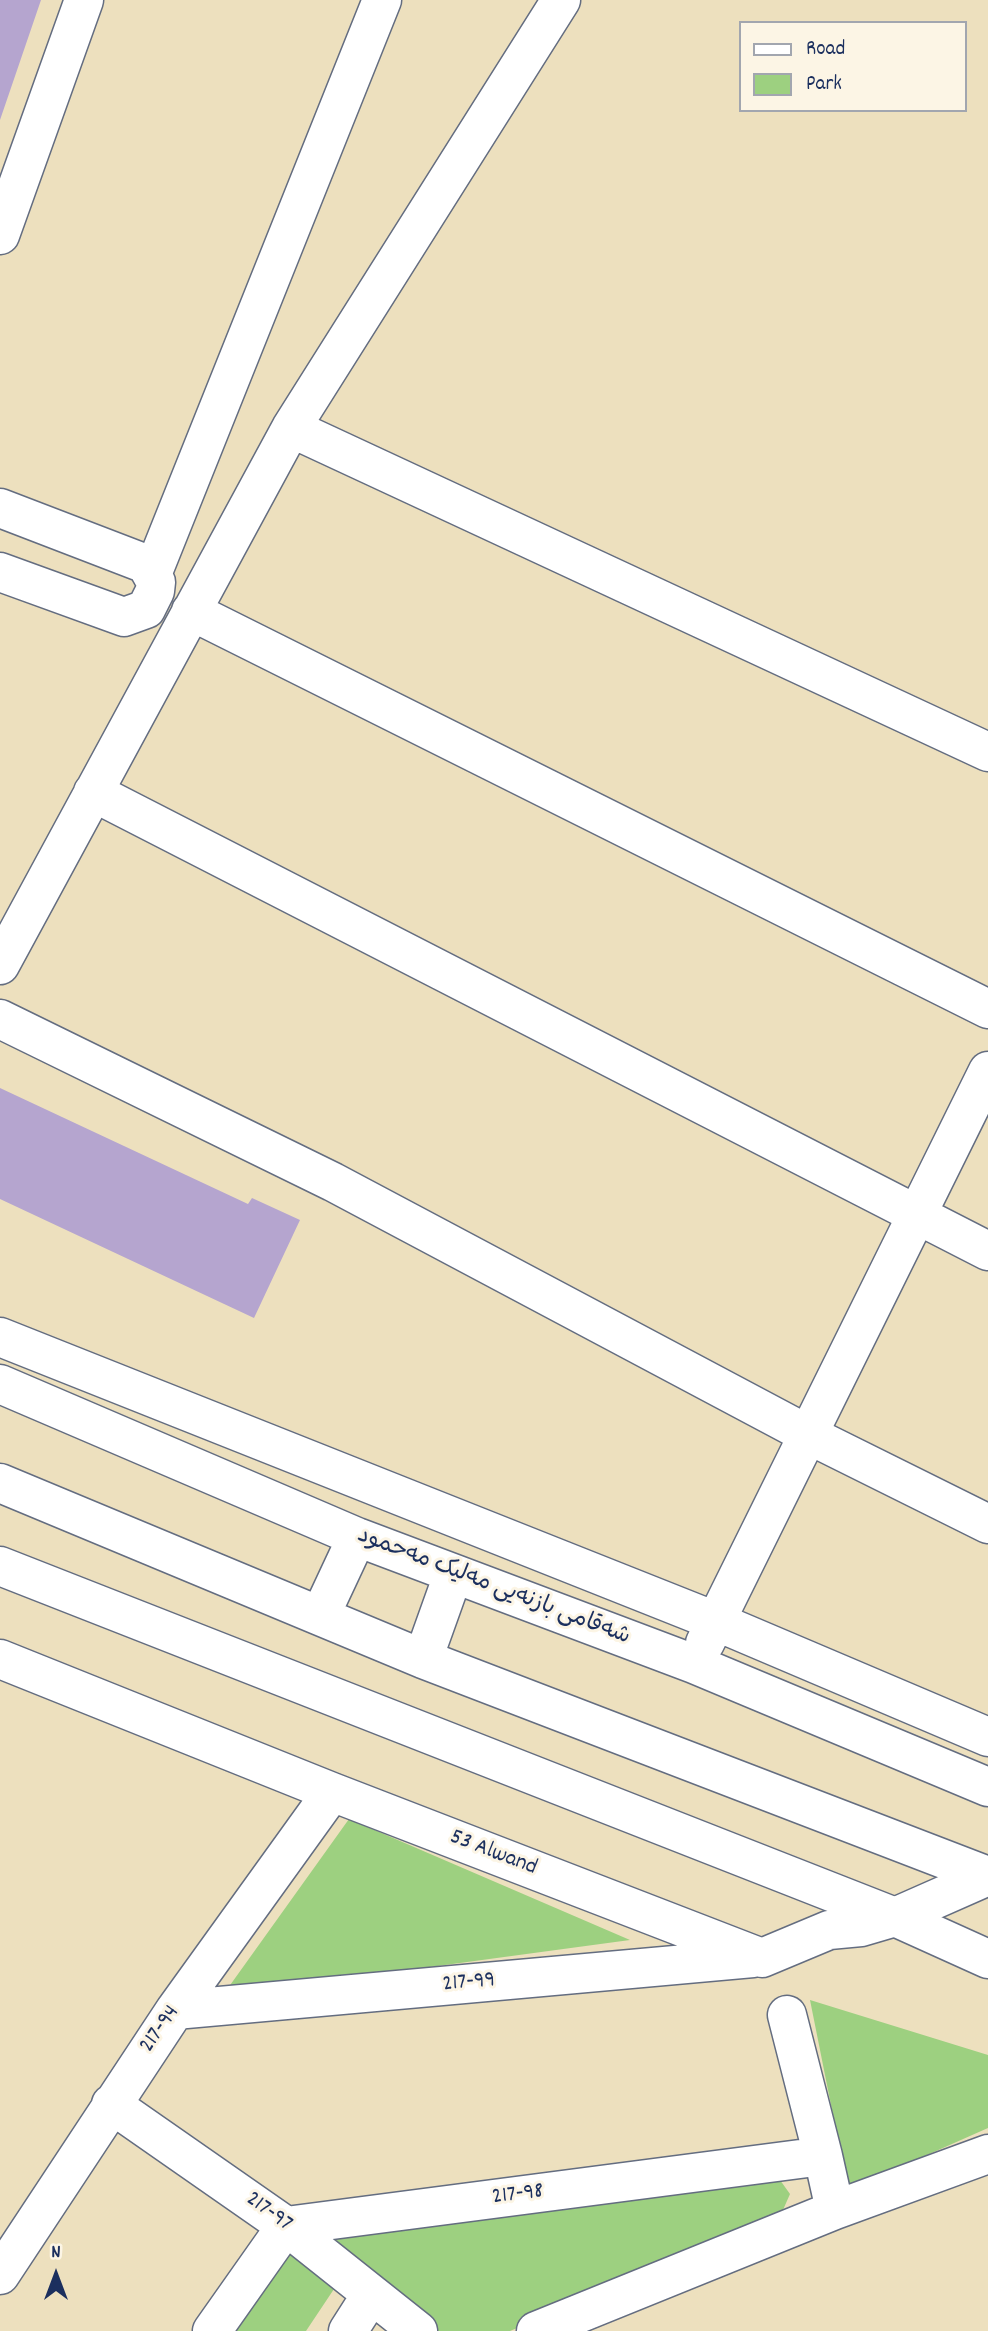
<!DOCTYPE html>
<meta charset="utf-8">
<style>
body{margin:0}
#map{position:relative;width:988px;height:2331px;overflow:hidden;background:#ede0be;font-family:Dekko,sans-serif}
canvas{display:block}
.legend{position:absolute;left:739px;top:21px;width:228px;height:91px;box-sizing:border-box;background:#fcf5e5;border:2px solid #a2a6af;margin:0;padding:9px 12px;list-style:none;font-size:21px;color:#1b2f5e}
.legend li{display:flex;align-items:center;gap:14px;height:35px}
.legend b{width:35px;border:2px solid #a2a6af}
.north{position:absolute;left:21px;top:2240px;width:70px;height:70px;-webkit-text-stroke:5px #fcf5e5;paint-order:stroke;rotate:0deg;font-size:19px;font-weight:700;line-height:28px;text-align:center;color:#1b2f5e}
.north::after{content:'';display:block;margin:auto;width:24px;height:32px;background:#1b2f5e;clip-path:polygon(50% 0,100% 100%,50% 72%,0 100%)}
</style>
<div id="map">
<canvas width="988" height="2331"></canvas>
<ul class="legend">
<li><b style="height:9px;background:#fff"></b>Road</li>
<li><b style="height:19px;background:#9dd080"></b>Park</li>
</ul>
<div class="north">N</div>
</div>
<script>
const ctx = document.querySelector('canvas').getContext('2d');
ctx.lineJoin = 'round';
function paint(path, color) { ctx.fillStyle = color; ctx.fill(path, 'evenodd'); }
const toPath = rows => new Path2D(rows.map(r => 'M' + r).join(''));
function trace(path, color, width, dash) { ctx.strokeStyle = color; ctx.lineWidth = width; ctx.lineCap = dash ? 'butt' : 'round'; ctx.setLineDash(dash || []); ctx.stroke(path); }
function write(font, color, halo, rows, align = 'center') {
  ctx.font = font + ' Dekko,"Playpen Sans Arabic",sans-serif'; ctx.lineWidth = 6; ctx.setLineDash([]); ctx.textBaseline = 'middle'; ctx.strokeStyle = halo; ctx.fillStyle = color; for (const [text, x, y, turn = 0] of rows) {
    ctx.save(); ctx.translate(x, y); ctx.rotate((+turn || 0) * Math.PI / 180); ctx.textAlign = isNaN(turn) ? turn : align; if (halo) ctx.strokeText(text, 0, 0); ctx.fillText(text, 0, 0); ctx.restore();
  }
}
paint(toPath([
 [349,1819,630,1940,223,1995],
 [810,2000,988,2055,988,2128,848,2190],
 [780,2180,790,2194,779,2219,510,2331,436,2331,314,2233],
 [283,2239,342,2277,306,2331,222,2331]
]), '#9dd080');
paint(toPath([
 [0,0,41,0,0,120],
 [0,1088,248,1204,252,1198,300,1220,254,1318,0,1199]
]), '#b5a5cf');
const minor = toPath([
 [0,235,84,0],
 [291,428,988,752],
 [0,508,146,564,156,582,155,591,146,609,124,617,0,572],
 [153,572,382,0],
 [191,611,988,1009],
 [93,792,988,1251],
 [0,965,291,428,561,0],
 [0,1019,333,1182,807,1434,988,1524],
 [0,1337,715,1621,988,1737],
 [705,1643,988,1071],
 [0,1659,332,1792,762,1958,829,1930,861,1927,895,1917,988,1876],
 [175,2010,753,1958],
 [787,2015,823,2156],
 [111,2104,286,2226,418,2331],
 [0,2275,175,2010,332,1792],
 [212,2331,286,2226,823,2156,835,2210],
 [348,2331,371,2295],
 [536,2331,835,2210,988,2154]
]);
const major = toPath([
 [0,1566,895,1917,988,1959]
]);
const highway = toPath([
 [0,1384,357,1537,694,1664,988,1787],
 [0,1483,423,1659,988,1876],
 [321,1614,357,1537],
 [423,1659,453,1575]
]);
trace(minor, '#646d80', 41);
trace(major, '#646d80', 41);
trace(highway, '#646d80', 41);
trace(minor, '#fff', 38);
trace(major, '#fff', 38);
trace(highway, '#fff', 38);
write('23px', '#1b2f5e', '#fcf5e5', [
 ["شەقامی بازنەیی مەلیک مەحمود",493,1588,21],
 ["53 Alwand",493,1854,21],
 ["217-99",469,1984,-5],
 ["217-94",161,2030,-55],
 ["217-98",518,2196,-7],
 ["217-97",268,2213,36]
]);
</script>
